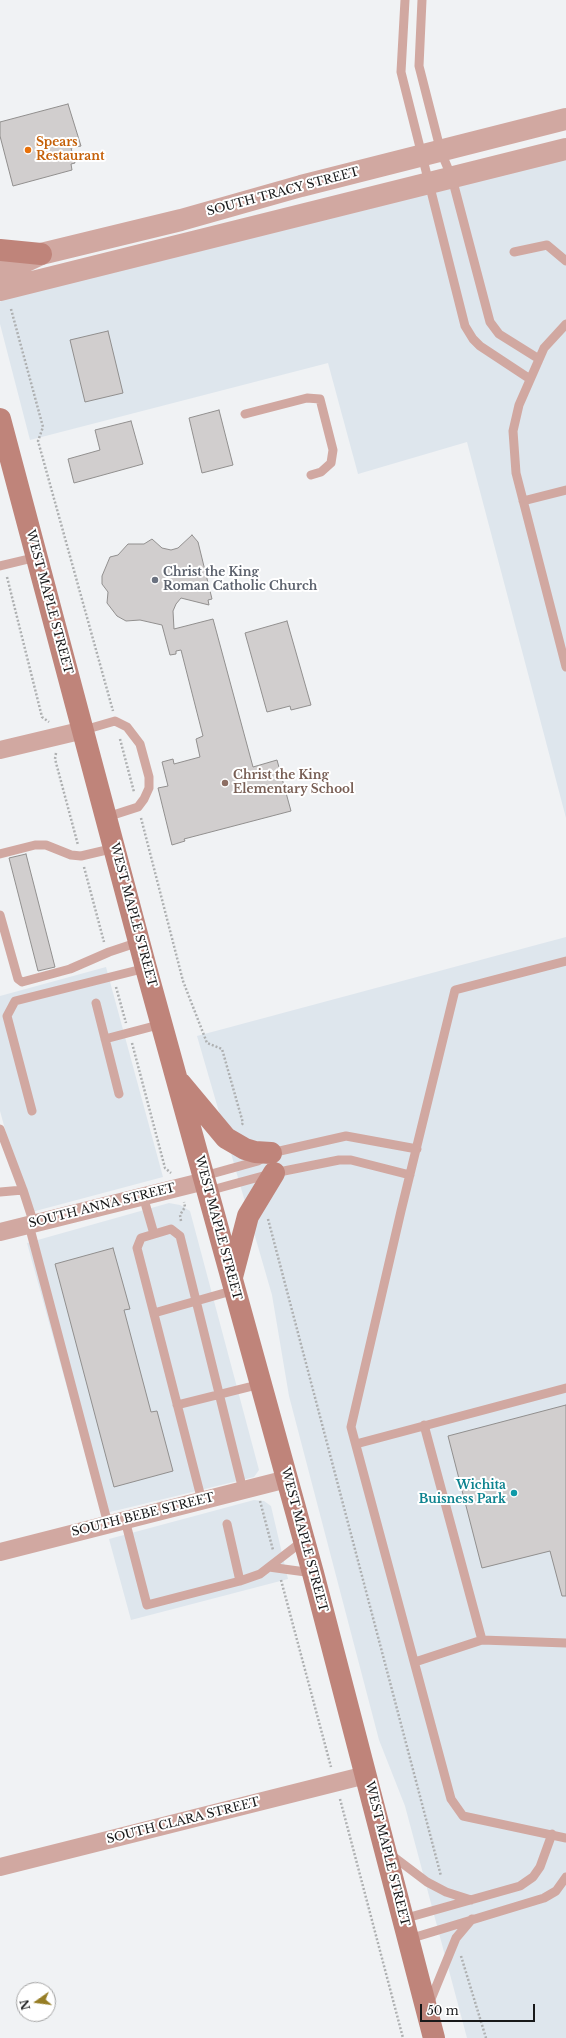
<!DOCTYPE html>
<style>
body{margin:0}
#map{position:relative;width:566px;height:2038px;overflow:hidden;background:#f0f2f4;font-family:"Libre Baskerville",serif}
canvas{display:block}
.north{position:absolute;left:16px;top:1982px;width:40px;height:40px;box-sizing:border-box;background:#fff;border:1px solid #a3a3a3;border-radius:50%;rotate:256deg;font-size:11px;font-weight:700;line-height:16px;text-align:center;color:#18191a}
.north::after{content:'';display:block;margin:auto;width:14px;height:18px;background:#967d25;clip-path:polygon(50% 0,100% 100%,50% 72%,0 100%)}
.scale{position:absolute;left:420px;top:2004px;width:115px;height:18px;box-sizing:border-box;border:2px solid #18191a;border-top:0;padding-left:5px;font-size:12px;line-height:14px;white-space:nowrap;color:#18191a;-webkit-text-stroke:3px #fff;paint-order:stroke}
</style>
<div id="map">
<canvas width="566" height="2038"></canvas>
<div class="north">N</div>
<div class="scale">50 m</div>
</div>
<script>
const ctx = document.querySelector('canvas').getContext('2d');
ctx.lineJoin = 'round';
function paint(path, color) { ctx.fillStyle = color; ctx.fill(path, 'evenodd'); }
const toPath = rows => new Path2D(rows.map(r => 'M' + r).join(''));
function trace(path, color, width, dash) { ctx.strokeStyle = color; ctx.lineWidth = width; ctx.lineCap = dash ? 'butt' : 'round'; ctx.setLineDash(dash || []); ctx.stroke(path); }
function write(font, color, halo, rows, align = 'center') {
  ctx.font = font + ' "Libre Baskerville",serif'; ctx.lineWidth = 4; ctx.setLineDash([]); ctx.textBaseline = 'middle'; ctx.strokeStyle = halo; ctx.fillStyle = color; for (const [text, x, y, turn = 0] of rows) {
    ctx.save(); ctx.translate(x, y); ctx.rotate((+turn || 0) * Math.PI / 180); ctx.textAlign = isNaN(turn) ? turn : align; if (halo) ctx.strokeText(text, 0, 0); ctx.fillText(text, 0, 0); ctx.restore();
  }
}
paint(toPath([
 [566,156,566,818,467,442,358,474,328,363,30,440,0,324,0,302,10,291],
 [566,937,566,2038,467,2038,405,1806,379,1740,289,1396,272,1295,197,1036],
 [106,967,163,1177,28,1213,0,1111,0,996],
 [169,1203,180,1205,190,1211,259,1470,254,1477,102,1514,27,1243],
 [254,1500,264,1501,271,1506,288,1579,131,1620,109,1539]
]), '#dee6ed');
const building = toPath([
 [68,104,81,146,71,148,75,163,71,164,72,170,13,186,0,136,0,122,68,104],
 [108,331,123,393,85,402,70,340,108,331],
 [219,410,233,465,202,473,189,418,219,410],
 [131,421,143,464,74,483,68,459,100,450,95,430,131,421],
 [192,535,198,542,212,599,208,600,209,605,181,598,176,604,173,611,174,629,213,619,253,767,277,760,291,811,184,839,185,841,172,845,158,788,168,786,162,762,173,759,174,764,200,757,196,739,203,736,181,650,176,651,176,654,170,655,162,625,140,620,126,621,117,616,107,603,108,592,102,584,102,576,110,557,118,555,128,544,144,544,152,539,162,548,171,550,178,548,192,535],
 [287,621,311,705,291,710,290,706,267,712,245,633,287,621],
 [26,854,55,967,38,971,9,858,26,854],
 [113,1248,130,1309,124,1310,151,1412,157,1411,173,1471,114,1487,55,1264,113,1248],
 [566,1405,566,1596,562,1596,550,1551,482,1568,448,1436,566,1405]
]);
paint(building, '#d1cece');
trace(building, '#918f8e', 1);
trace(toPath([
 [11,309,43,427,38,441,113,711],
 [7,577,42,717,49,722],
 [120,739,134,792],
 [56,753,55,759,78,845],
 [141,818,183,981,207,1043,222,1049,243,1123,241,1126],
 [84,867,104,942],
 [116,987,126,1023],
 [132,1043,165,1168,171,1173],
 [268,1219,441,1876],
 [181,1221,180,1215,185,1207,184,1202],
 [260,1501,273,1550],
 [281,1580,331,1767],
 [340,1799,403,2038],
 [461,1956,486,2038]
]), '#aeb0b1', 2.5, [2, 2]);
trace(toPath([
 [405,0,401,72,465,326,473,339,480,346,530,379],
 [422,0,419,66,441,152,452,178,490,322,499,334,539,359],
 [514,252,547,245,566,261],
 [566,324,544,348,519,405,513,431,516,473,566,667],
 [245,414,307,398,320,399,333,450,331,463,321,472,311,475],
 [523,501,566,490],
 [0,566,37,557],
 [84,730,115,721,127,727,140,744,149,777,149,788,144,799,138,807,107,817],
 [0,854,35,845,46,845,71,855,81,856,115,848],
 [0,915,18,979,22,982,70,969,109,952,139,942],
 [566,961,455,990,401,1211,351,1427,451,1799,463,1816,566,1838],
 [96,1003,119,1094],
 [105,1039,162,1024],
 [32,1111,7,1016,15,1001,146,968],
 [0,1129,23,1190],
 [204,1176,258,1161,271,1153,346,1136,417,1149],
 [208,1191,274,1173,339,1160,351,1160,410,1175],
 [0,1192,23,1190,34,1224],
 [143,1196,154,1234],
 [29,1225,108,1524],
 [154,1313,235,1290],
 [177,1405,261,1384],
 [424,1425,482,1640],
 [356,1444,566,1388],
 [202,1501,137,1248,141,1238,171,1229,180,1236,243,1490],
 [125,1520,147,1605,240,1581],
 [227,1524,240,1581,260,1574,304,1540],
 [269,1567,313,1573],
 [415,1662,482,1640,566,1643],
 [390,1854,427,1882,446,1892,471,1900],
 [403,1919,520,1886,533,1877,540,1867,552,1834],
 [409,1939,544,1898,556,1891,566,1877],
 [429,2004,456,1938,472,1919]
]), '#d1a8a1', 9);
trace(toPath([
 [0,750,84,730],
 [0,1232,205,1181],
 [0,1552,287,1479],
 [0,1867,366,1775]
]), '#d1a8a1', 18);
trace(toPath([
 [0,268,24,262,41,254,181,220,301,186,566,119],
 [0,290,566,149]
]), '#d1a8a1', 22);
trace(toPath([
 [0,250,41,254],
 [0,419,146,968,313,1573,434,2038],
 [181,1084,226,1138,245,1149,255,1152,271,1153],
 [232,1277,248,1216,274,1173]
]), '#bf847a', 22);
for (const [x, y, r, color] of [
 [28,150,4,"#e8710a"],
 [155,580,4,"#6b7280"],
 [225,783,4,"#8d6e63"],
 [514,1493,4,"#0f9aa8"]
]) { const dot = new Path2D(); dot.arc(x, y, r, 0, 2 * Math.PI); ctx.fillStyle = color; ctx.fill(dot); trace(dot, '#fff', 1.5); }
write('bold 12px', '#c56008', '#fff', [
 ["Spears",36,143],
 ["Restaurant",36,157]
], 'left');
write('12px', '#18191a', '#fff', [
 ["SOUTH TRACY STREET",283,192,-15],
 ["WEST MAPLE STREET",49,602,75],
 ["WEST MAPLE STREET",133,915,75],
 ["SOUTH ANNA STREET",102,1206,-14],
 ["WEST MAPLE STREET",218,1228,75],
 ["SOUTH BEBE STREET",143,1515,-14],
 ["WEST MAPLE STREET",304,1540,75],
 ["SOUTH CLARA STREET",183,1821,-14],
 ["WEST MAPLE STREET",387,1854,76]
]);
write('bold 12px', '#5b616d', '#fff', [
 ["Christ the King",163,573],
 ["Roman Catholic Church",163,587]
], 'left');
write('bold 12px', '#785e54', '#fff', [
 ["Christ the King",233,776],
 ["Elementary School",233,790]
], 'left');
write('bold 12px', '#0d838f', '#fff', [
 ["Wichita",506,1486],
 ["Buisness Park",506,1500]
], 'right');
</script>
